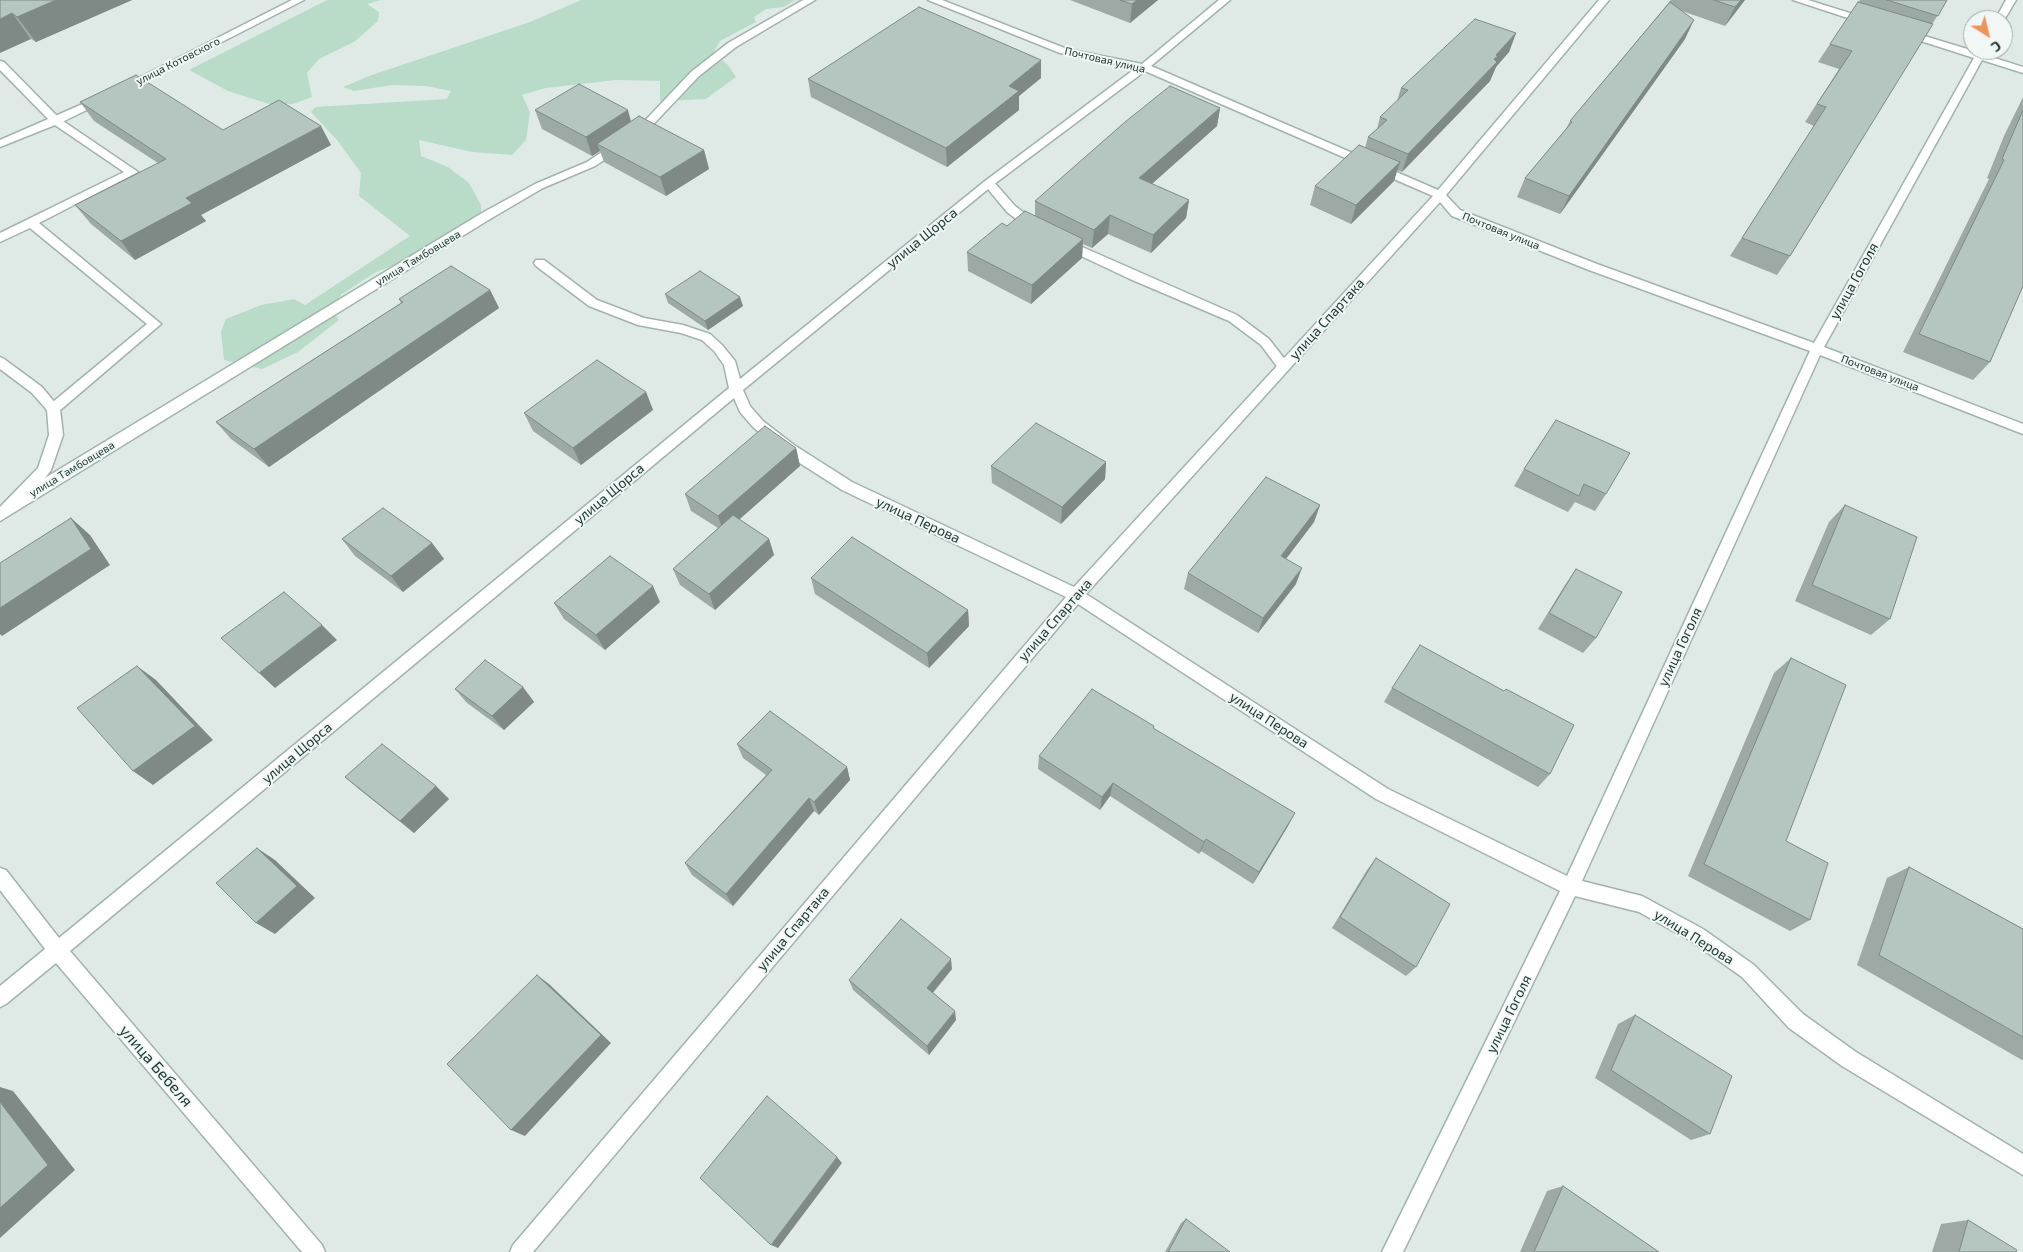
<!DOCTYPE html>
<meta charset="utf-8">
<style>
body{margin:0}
#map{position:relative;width:2023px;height:1252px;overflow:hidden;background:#dfeae7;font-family:"Exo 2",sans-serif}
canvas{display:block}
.north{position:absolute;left:1963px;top:10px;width:50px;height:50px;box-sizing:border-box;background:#f0f7f4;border:1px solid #9daba8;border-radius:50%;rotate:144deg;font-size:14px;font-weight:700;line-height:20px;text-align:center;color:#213a37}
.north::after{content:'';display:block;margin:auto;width:18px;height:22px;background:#f09358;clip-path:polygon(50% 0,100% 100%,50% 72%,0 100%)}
</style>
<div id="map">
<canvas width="2023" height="1252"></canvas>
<div class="north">С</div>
</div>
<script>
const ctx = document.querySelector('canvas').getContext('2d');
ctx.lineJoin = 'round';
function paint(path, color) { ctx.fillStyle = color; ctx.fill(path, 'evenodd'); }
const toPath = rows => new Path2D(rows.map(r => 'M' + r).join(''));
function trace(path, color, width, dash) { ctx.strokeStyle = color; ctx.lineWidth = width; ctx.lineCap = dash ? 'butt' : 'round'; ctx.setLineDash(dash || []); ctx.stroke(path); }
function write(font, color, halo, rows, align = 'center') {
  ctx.font = font + ' "Exo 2",sans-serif'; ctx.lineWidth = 4; ctx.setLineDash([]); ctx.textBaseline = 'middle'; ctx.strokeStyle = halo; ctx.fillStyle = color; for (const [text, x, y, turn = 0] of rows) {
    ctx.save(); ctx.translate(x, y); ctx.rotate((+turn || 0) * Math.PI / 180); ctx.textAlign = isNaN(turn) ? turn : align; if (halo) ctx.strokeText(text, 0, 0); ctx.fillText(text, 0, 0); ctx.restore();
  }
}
paint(toPath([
 [327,0,381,0,367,4,379,12,378,21,354,42,319,59,307,73,312,97,293,104,269,104,228,91,189,70],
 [581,0,795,0,784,7,766,9,754,17,756,22,720,41,713,53,728,65,736,77,706,99,660,101,660,81,616,80,546,88,522,95,530,112,526,140,512,155,472,152,419,140,421,156,448,167,469,183,481,205,481,216,398,264,376,272,342,294,331,308,339,320,298,352,262,369,224,360,221,331,226,319,261,305,294,299,305,305,410,236,359,196,361,173,337,140,311,112,315,107,447,99,451,91,426,86,392,85,354,91,343,87,369,76,530,22]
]), '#b8dcc7');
const lane = toPath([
 [0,61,4,62,60,119,138,172,39,223,161,324,58,412,53,414,48,412,46,409,48,406,147,324,30,228,0,242,0,233,124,172,52,123,0,70,0,61],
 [989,180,993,181,1015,206,1039,224,1041,227,1039,230,1031,230,1007,212,983,183,989,180],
 [1064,239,1237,315,1269,339,1290,366,1289,369,1279,369,1261,345,1229,321,1130,279,1060,246,1058,243,1060,240,1064,239]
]);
const street = toPath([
 [292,0,304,0,128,90,124,91,119,88,292,0],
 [803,0,815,0,736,47,699,76,646,132,595,166,543,188,490,219,0,521,0,507,38,468,49,435,47,410,32,393,0,369,0,357,4,359,42,387,60,409,63,435,51,470,45,478,482,213,535,184,587,162,638,128,691,72,728,43,803,0],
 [928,0,942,0,1067,49,1142,64,1219,0,1230,0,1151,66,1438,190,1599,0,1609,0,1446,195,1460,210,1597,264,1814,343,1974,58,1902,35,1902,31,1908,31,1977,52,1978,50,1988,50,1985,55,2023,67,2023,73,1982,60,1824,347,2023,424,2023,434,1820,355,1582,881,1642,896,1703,929,1754,965,1803,1014,1856,1052,2023,1154,2023,1175,1842,1066,1789,1028,1742,977,1691,941,1639,912,1575,896,1403,1252,1382,1252,1560,891,1376,799,1078,604,533,1252,510,1252,513,1245,1066,597,842,490,784,453,753,427,740,412,734,398,70,951,322,1245,325,1252,302,1252,56,963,6,1004,0,1007,0,986,45,949,0,890,0,868,6,870,59,938,729,388,724,365,714,351,702,340,681,333,638,325,589,306,536,266,534,263,536,260,544,260,597,300,644,318,683,325,710,334,722,345,735,361,740,379,985,181,1136,68,1060,53,928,0],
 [1145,71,1433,196,1074,587,852,482,794,445,763,421,750,406,743,390,993,185,1145,71],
 [1440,202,1452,216,1589,270,1810,351,1567,876,1388,789,1086,594,1440,202],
 [1793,0,1808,0,1872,20,1874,22,1869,25,1866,24,1793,0],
 [2006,0,2016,0,2003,22,2003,20,1995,20,2006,0],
 [101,96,105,97,106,99,105,101,60,123,0,147,0,140,101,96]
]);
trace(lane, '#a2b2af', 3);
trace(street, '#a2b2af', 3);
paint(lane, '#fff');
paint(street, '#fff');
paint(toPath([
 [0,0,132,0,36,42,31,39],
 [1070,0,1158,0,1130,23],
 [1671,0,1745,0,1725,26,1682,11,1685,39,1560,214,1517,197,1525,178,1566,129,1570,121],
 [1860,0,1947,0,1790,256,1777,275,1730,256,1814,126,1805,122,1839,69,1818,62,1830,44],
 [1516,33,1509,52,1496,67,1490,81,1402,172,1397,170,1394,181,1351,224,1310,205,1315,186,1365,148,1368,137,1377,129,1380,117,1397,101,1401,88],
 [1041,78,1019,96,1019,110,947,167,811,97,808,79],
 [2023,97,2023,286,1990,362,1973,380,1903,352,1989,179,1987,178,2004,136],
 [80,102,223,130,331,145,201,215,206,221,135,260,91,224,75,205,158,163,94,121],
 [1220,108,1217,126,1152,184,1189,200,1186,218,1151,253,1108,234,1092,248,1083,244,1082,258,1031,304,968,271,967,252,1007,226,1035,215,1035,201],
 [535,110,631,122,704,150,709,169,666,196,604,162,600,151,592,156,542,129],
 [490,290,499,308,269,467,231,439,216,422,401,303,399,299],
 [665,294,743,306,708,330,668,303],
 [646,392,653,410,581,465,533,431,524,413],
 [1556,420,1606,494,1595,511,1575,502,1568,512,1514,486,1524,469],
 [796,448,800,466,739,519,769,539,774,555,715,610,680,585,673,569,718,528,691,511,685,494],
 [1106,462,1105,479,1061,524,992,483,991,466],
 [1320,505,1314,522,1286,559,1296,584,1258,633,1184,589,1188,573],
 [1845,505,1890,619,1871,635,1795,601,1829,522],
 [342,539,432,543,444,559,403,592,355,556],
 [1576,569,1596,638,1583,653,1538,629,1565,585],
 [811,578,968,610,969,626,929,668,815,594],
 [660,602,605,650,564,619,554,603],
 [1791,658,1786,841,1810,920,1790,931,1688,876,1774,673],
 [523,687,534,702,504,730,467,703,455,689],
 [1392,688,1504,691,1550,774,1538,787,1384,702],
 [1154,729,1288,826,1253,884,1201,851,1199,854,1110,796,1100,810,1038,769,1039,756],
 [737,744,847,767,850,780,819,815,814,811,733,906,692,875,685,863,766,775,743,758],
 [345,777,436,786,449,799,414,833,360,790],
 [1376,858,1416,967,1406,976,1332,928,1367,870],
 [1909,867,2023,929,2023,1060,2022,1060,1857,965,1887,878],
 [952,969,933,993,956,1020,929,1055,853,990,849,980],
 [1635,1015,1710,1134,1691,1140,1595,1078,1618,1024],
 [1563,1186,1659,1252,1520,1252,1547,1191],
 [1186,1219,1230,1252,1165,1252,1181,1223],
 [1968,1220,2016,1252,1932,1252,1941,1224]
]), '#9ca9a5');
paint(toPath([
 [56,0,132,0,36,42,17,17],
 [1137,0,1158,0,1130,23,1132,4],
 [1741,0,1745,0,1725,26,1735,7],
 [12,13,31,39,0,53,0,19],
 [1694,20,1685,39,1560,214,1569,196],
 [1516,33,1509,52,1496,67,1490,81,1402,172,1408,154],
 [1041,60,1041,78,1019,96,1019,110,947,167,946,148,1009,86],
 [1220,108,1217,126,1137,197,1139,178],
 [628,110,633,129,597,144,600,151,592,156,586,137],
 [321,126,331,145,201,215,206,221,135,260,121,241,186,198],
 [704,150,709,169,666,196,660,177],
 [1400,162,1394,181,1351,224,1356,205],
 [1189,200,1186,218,1151,253,1153,235],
 [1110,215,1108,234,1092,248,1094,230],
 [1083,239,1082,258,1031,304,1032,285],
 [490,290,499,308,269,467,254,449],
 [740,297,743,306,708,330,705,321],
 [646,392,653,410,581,465,573,448],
 [796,448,800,466,724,533,718,516],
 [1106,462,1105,479,1061,524,1062,507],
 [1320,505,1314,522,1276,572,1281,556],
 [71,518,90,535,110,565,2,636,0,634,0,608],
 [769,539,774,555,715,610,709,594],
 [432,543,444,559,403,592,391,576],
 [1302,568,1296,584,1258,633,1263,618],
 [653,586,660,602,605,650,596,635],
 [968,610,969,626,929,668,927,653],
 [322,625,337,640,275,688,259,673],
 [137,666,156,680,213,740,153,785,133,771],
 [523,687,534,702,504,730,492,716],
 [847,767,850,780,819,815,814,802],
 [1113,783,1110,796,1100,810,1102,797],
 [436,786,449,799,414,833,400,821],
 [809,798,814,811,733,906,726,894],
 [1295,813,1288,826,1253,884,1259,872],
 [1206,839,1201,851,1199,854,1204,842],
 [257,848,275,860,315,898,275,934,256,923],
 [951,959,952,969,929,997,927,988],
 [537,975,549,984,611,1043,525,1136,511,1130],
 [955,1011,956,1020,929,1055,927,1046],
 [0,1087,13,1091,75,1170,0,1238],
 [837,1157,842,1163,778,1248,771,1245]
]), '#7f8a86');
const building = toPath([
 [0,0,56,0,17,17,12,13,0,19,0,0],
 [1120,0,1137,0,1132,4,1120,0],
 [1714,0,1741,0,1735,7,1714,0],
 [1887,0,1947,0,1938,16,1887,0],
 [1670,2,1694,20,1569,196,1525,178,1572,122,1570,121,1670,2],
 [1858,2,1933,24,1790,256,1742,238,1826,107,1817,104,1852,51,1830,44,1858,2],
 [919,7,1041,60,1009,86,1019,91,946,148,808,79,919,7],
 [1475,19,1516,33,1496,55,1498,56,1494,59,1497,62,1408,154,1368,137,1387,120,1380,117,1408,90,1401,88,1475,19],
 [136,75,223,130,279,100,321,126,186,198,192,203,121,241,75,205,166,159,80,102,136,75],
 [579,84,628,110,586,137,535,110,579,84],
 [1170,86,1220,108,1139,178,1189,200,1153,235,1110,215,1094,230,1035,201,1125,122,1170,86],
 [2023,110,2023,286,1990,362,1919,334,2004,160,2002,159,2023,110],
 [639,116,704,150,660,177,597,144,639,116],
 [1359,145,1400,162,1356,205,1315,186,1359,145],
 [1025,211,1083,239,1032,285,967,252,1002,223,1007,226,1025,211],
 [451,266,490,290,254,449,216,422,403,302,399,299,451,266],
 [700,271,740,297,705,321,665,294,700,271],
 [597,360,646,392,573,448,524,413,597,360],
 [1556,420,1630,453,1606,494,1584,484,1579,496,1524,469,1556,420],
 [1036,423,1106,462,1062,507,991,466,1036,423],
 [765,426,796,448,718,516,685,494,765,426],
 [1266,477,1320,505,1281,556,1302,568,1263,618,1188,573,1266,477],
 [1845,505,1917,537,1890,619,1812,585,1845,505],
 [383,508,432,543,391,576,342,539,383,508],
 [733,515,769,539,709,594,673,569,733,515],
 [71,518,91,549,0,608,0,563,71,518],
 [852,537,968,610,927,653,811,578,852,537],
 [610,556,653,586,596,635,554,603,610,556],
 [1576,569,1622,592,1596,638,1549,613,1576,569],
 [284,592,322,625,259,673,221,638,284,592],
 [1420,645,1504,691,1506,689,1574,725,1550,774,1392,688,1420,645],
 [1791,658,1846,685,1786,841,1828,863,1810,920,1704,864,1791,658],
 [485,660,523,687,492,716,455,689,485,660],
 [137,666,195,726,133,771,77,708,137,666],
 [1092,689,1154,726,1153,728,1295,813,1259,872,1206,839,1204,842,1113,783,1102,797,1039,756,1092,689],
 [770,711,847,767,814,802,809,798,726,894,685,863,772,770,737,744,770,711],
 [382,744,436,786,400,821,345,777,382,744],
 [257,848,297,886,256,923,216,883,257,848],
 [1376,858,1450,904,1416,967,1340,917,1376,858],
 [1909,867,2023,929,2023,1037,1879,955,1909,867],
 [901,919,951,959,927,988,955,1011,927,1046,849,980,901,919],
 [537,975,601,1035,511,1130,447,1064,537,975],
 [1635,1015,1732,1076,1710,1134,1611,1070,1635,1015],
 [767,1096,837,1157,771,1245,700,1178,767,1096],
 [0,1102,48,1165,0,1208,0,1102],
 [1563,1186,1659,1252,1534,1252,1563,1186],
 [1186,1219,1230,1252,1168,1252,1186,1219],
 [1968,1220,2017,1250,2016,1252,1959,1252,1968,1220]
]);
paint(building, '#b5c5c0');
trace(building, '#7f8a86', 1);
write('11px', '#213a37', '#f0f7f4', [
 ["Почтовая улица",1105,60,13],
 ["улица Котовского",178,61,-27],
 ["Почтовая улица",1501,231,22],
 ["улица Тамбовцева",418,258,-31],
 ["Почтовая улица",1880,373,21],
 ["улица Тамбовцева",72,469,-31]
]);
write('14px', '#213a37', '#f0f7f4', [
 ["улица Щорса",922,238,-39],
 ["улица Гоголя",1854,281,-61],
 ["улица Спартака",1327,319,-48],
 ["улица Щорса",609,494,-40],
 ["улица Перова",918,520,25],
 ["улица Спартака",1055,620,-49],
 ["улица Гоголя",1680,647,-65],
 ["улица Перова",1269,720,33],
 ["улица Щорса",297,753,-40],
 ["улица Спартака",793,929,-50],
 ["улица Перова",1694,937,32],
 ["улица Гоголя",1509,1014,-64]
]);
write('16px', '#213a37', '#f0f7f4', [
 ["улица Бебеля",156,1066,49]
]);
</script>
